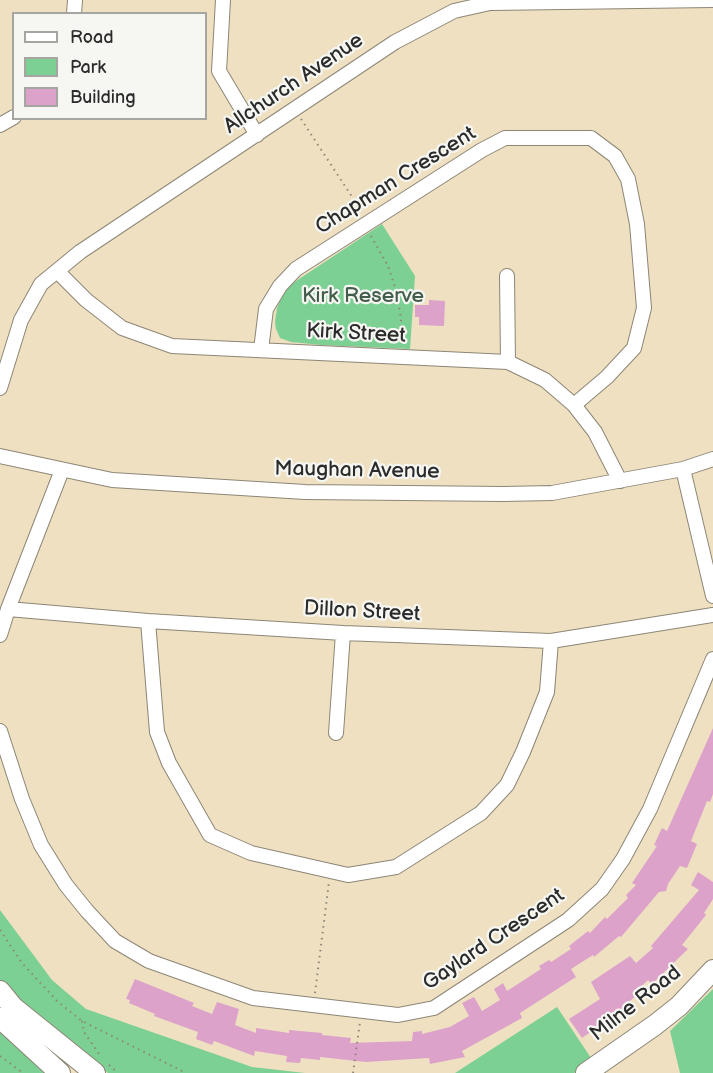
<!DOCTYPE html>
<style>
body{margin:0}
#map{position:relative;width:713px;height:1073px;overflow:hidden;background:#efe0c2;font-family:"Balsamiq Sans",sans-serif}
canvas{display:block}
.legend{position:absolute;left:12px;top:12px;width:195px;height:108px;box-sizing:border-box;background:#f6f6f2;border:2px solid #a5a5a2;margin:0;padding:8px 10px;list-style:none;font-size:18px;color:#2b2b2b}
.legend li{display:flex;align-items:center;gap:12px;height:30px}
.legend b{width:30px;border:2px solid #a5a5a2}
</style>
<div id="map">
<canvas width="713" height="1073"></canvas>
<ul class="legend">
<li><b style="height:8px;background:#fff"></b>Road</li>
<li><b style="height:16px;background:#7cd093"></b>Park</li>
<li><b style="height:16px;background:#dca2ca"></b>Building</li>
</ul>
</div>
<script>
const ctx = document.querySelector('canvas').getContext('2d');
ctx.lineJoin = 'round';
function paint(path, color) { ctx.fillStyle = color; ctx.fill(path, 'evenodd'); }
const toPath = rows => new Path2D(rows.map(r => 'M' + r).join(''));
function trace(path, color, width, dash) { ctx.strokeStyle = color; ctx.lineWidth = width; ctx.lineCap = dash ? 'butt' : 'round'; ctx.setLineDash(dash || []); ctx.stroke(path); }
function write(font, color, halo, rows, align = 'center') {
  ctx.font = font + ' "Balsamiq Sans",sans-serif'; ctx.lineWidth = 4.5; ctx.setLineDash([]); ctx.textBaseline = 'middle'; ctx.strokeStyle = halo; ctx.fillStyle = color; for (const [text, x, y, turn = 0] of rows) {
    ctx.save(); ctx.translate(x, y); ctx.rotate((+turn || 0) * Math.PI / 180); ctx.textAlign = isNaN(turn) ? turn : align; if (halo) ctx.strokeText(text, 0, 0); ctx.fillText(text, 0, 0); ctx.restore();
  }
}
paint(toPath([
 [382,224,415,276,410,349,321,345,291,342,280,338,276,329,275,322,277,308,285,290,296,281],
 [0,910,52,980,86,1009,252,1067,305,1073,108,1073,17,1002,0,982],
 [713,989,713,1073,680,1073,670,1031],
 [557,1007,593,1061,574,1073,455,1073],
 [0,1018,60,1073,0,1073]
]), '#7cd093');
paint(toPath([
 [429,300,445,301,444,326,419,325,419,317,415,317,415,305,429,305],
 [713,728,713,794,710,802,707,801,691,841,697,844,687,868,680,866,668,884,666,891,659,892,621,937,619,936,594,957,593,955,571,969,576,977,520,1013,522,1018,462,1051,465,1057,430,1064,429,1058,366,1062,320,1057,320,1060,301,1058,300,1063,286,1062,287,1056,255,1051,254,1056,214,1041,212,1045,196,1039,198,1032,154,1016,155,1014,129,1003,130,1000,126,999,135,979,194,1003,192,1006,212,1014,217,1002,239,1009,235,1025,256,1033,256,1028,289,1033,289,1030,322,1033,322,1035,351,1038,350,1043,412,1041,413,1032,422,1031,422,1034,450,1027,469,1016,462,1003,474,997,482,1011,500,1000,494,989,503,983,507,991,541,969,539,966,549,960,551,962,571,949,569,946,588,931,590,933,605,917,607,919,628,898,626,895,636,885,632,883,657,846,654,845,662,828,667,831],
 [698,872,713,882,713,899,704,913,706,915,682,945,688,949,652,984,648,980,634,993,636,996,626,1004,628,1006,582,1038,569,1019,600,999,591,982,630,956,636,963,653,948,651,946,699,890,691,885]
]), '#dca2ca');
const street = toPath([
 [223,0,219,71,257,135],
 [74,14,75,0],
 [0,125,14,117],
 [58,272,86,300,122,328,172,346,508,362,545,380,574,405,595,432,620,481],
 [507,276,508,362],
 [261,350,266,309,280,286,296,269,482,150,505,138,591,138,615,156,628,179,637,224,644,308,634,348,607,377,574,405],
 [0,388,21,320,41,284,80,252,395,42,454,11,490,3,713,0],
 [0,456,112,480,305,492,503,494,552,493,683,469,713,459],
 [683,469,713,596],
 [8,609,148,621,343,633,551,641,713,615],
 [148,621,157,732,169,763,210,835,251,853,348,875,396,867,481,813,507,785,523,752,547,692,551,641],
 [0,635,8,609,62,470],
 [0,731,22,799,41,845,66,885,87,911,115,941,149,961,253,998,398,1015,434,1008,568,920,602,889,623,859,650,809,713,659],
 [336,733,343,633]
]);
const secondary = toPath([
 [0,991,13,1007,95,1073],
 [0,1018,60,1073],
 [586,1073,655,1025,679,1006,713,970]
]);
trace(street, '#8d8676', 16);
trace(secondary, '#8d8676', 22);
trace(toPath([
 [301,119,362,212],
 [371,236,388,266,396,290,401,318,401,344],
 [0,930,22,963,57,1001,82,1021,186,1073],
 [315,993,329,882],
 [82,1021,84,1032,101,1057],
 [0,1056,23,1073],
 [109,1065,118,1073],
 [353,1073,360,1022]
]), '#8d8676', 2, [1.5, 4.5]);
trace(street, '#fff', 14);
trace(secondary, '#fff', 20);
write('21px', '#2b2b2b', '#f6f6f2', [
 ["Allchurch Avenue",294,84,-34],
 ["Chapman Crescent",396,181,-32],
 ["Kirk Street",356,334,3],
 ["Maughan Avenue",357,471,1],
 ["Dillon Street",362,612,3],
 ["Gaylard Crescent",494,940,-34],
 ["Milne Road",636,1004,-38]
]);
write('21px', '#435d4a', '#f6f6f2', [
 ["Kirk Reserve",363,297]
]);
</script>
